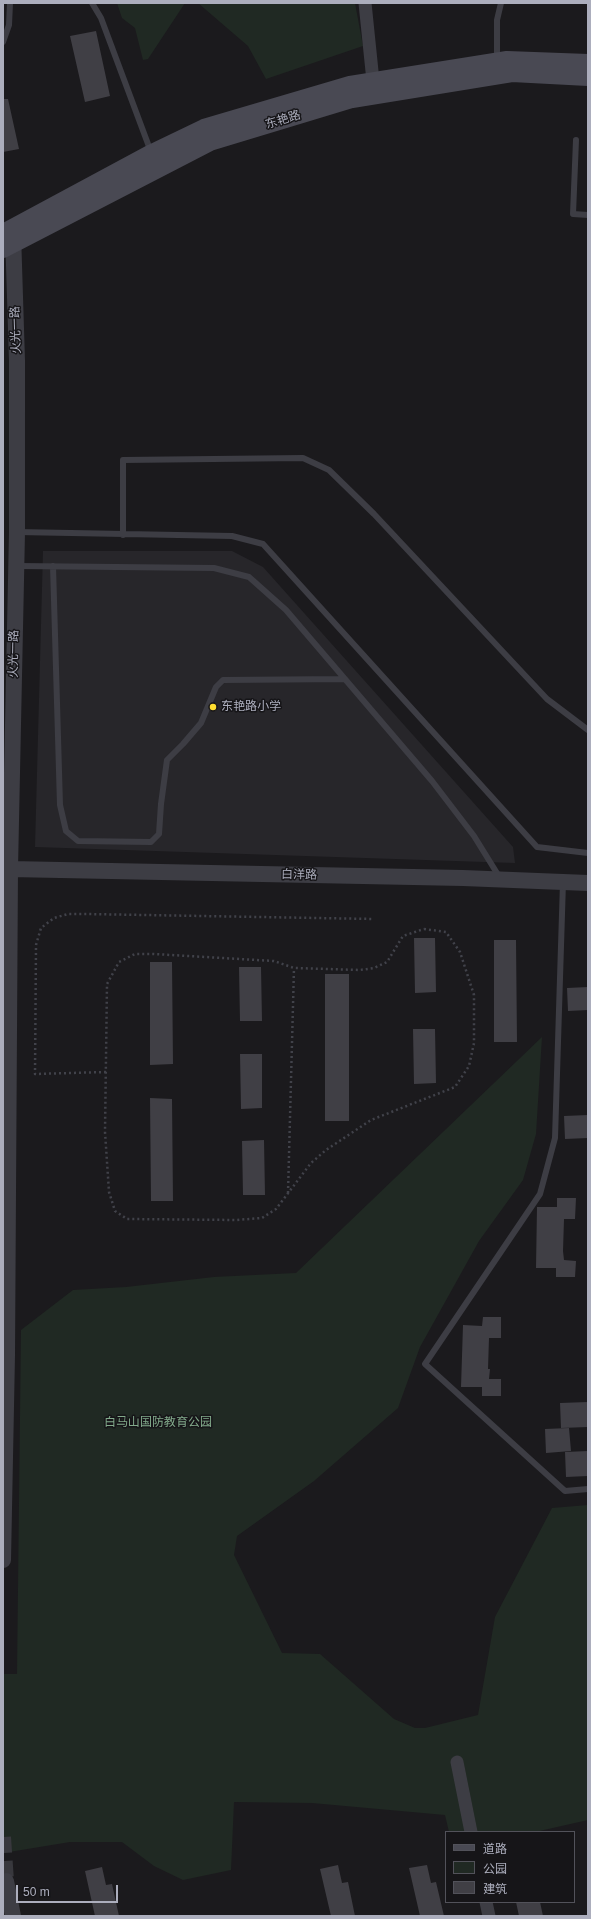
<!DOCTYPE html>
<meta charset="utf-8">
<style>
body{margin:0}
#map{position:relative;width:591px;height:1919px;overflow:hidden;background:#1b1a1d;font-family:Arial,"Noto Sans SC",sans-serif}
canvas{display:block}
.frame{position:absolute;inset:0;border:4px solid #acaebd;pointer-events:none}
.legend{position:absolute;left:445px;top:1831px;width:130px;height:72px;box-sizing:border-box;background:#161518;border:1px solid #52525a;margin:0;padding:5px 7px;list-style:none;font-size:12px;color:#acaebd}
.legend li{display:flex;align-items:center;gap:8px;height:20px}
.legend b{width:20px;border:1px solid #52525a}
.scale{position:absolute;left:16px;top:1885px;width:102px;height:18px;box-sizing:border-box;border:2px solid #acaebd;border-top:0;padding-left:5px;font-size:12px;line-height:14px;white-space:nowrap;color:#acaebd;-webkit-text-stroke:3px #161518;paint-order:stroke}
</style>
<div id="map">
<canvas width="591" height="1919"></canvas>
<div class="frame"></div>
<ul class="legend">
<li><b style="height:5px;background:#494953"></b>道路</li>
<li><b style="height:11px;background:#202923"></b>公园</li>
<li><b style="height:11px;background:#403f45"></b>建筑</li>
</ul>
<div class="scale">50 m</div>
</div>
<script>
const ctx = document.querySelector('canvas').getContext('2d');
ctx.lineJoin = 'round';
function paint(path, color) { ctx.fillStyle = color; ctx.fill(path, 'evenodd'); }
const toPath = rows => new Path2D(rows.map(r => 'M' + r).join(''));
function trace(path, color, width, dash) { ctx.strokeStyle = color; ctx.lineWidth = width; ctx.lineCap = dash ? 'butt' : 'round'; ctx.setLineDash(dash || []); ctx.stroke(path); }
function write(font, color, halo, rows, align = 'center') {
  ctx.font = font + ' Arial,"Noto Sans SC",sans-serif'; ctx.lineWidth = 3; ctx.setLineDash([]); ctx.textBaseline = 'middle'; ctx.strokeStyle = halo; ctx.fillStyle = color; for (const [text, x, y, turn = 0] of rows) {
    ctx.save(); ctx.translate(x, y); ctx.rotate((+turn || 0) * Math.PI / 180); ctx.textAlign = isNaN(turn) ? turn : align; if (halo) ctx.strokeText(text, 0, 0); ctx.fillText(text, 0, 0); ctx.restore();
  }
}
paint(toPath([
 [43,551,232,551,263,567,513,847,515,863,35,847]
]), '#27262a');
paint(toPath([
 [117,3,185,3,148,59,143,60,135,28,122,18],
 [198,3,355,3,363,46,266,79,248,46],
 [542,1037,536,1134,523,1180,479,1241,420,1347,398,1408,314,1481,237,1536,234,1555,282,1653,320,1654,394,1719,415,1728,425,1728,478,1715,495,1617,552,1508,588,1505,588,1820,535,1832,449,1832,445,1815,312,1803,234,1802,231,1870,183,1880,154,1866,122,1842,70,1842,3,1853,3,1674,17,1674,21,1330,73,1290,126,1287,214,1277,296,1273]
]), '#202923');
paint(toPath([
 [96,31,110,96,85,102,70,36],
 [3,99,8,99,19,149,3,152],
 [414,938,435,938,436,992,415,993],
 [494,940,516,940,517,1042,494,1042],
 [150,962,172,962,173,1064,150,1065],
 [239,967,261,967,262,1021,240,1021],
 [325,974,349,974,349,1121,325,1121],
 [588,987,588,1010,568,1011,567,988],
 [413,1029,435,1029,436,1083,414,1084],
 [240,1054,262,1054,262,1108,241,1109],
 [150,1098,172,1099,173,1201,151,1201],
 [588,1115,588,1138,565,1139,564,1116],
 [264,1140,265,1195,243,1195,242,1141],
 [557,1198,576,1198,575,1219,564,1219,563,1251,564,1260,576,1261,575,1277,556,1277,556,1268,536,1268,537,1207,557,1207],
 [483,1317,501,1317,501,1338,489,1338,488,1369,490,1369,489,1379,501,1379,501,1396,482,1396,482,1387,461,1387,463,1325,482,1326],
 [588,1402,588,1427,561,1428,560,1403],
 [569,1428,571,1451,546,1453,545,1429],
 [588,1451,588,1476,566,1477,565,1452],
 [338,1865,342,1883,348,1882,355,1916,331,1916,320,1869],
 [427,1865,431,1883,436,1882,444,1916,420,1916,409,1868],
 [102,1867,106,1885,112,1884,119,1916,95,1916,85,1871],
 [516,1902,540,1902,543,1916,519,1916]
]), '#403f45');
trace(toPath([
 [3,1837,6,1881]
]), '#38383d', 16, [16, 8]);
trace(toPath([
 [424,929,446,932,460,952,474,995,474,1043,469,1066,455,1087,371,1120,326,1150,311,1163,276,1209,262,1218,236,1220,127,1219,115,1211,109,1192,105,1132,107,984,119,962,135,954,154,954,274,961,294,968,360,970,374,968,387,962,403,936,424,929],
 [106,1072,35,1074,36,945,41,928,54,918,68,914,87,914,374,919],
 [288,1193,294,968]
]), '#41424a', 2.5, [2, 3]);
trace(toPath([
 [92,3,101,18,151,152],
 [3,42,9,25,10,3],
 [497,61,497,20,501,3],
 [576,140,573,214,588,215],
 [17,532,232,536,263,544,537,847,588,853],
 [123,535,123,460,303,458,329,470,374,514,547,699,588,730],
 [18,566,214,568,249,577,286,610,432,781,474,836,500,878],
 [53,566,60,805,66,831,78,841,151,842,159,834,161,804,167,760,183,744,201,723,216,687,223,680,345,679],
 [563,882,555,1138,540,1194,425,1364,565,1491,588,1489]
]), '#3d3d44', 6);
trace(toPath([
 [365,3,373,81],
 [457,1762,471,1832],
 [486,1902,489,1916]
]), '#3d3d44', 13);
trace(toPath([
 [10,869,463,878,588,883],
 [3,1560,7,1355,10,869,17,532,17,361,13,233],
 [6,1881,13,1916]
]), '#3d3d44', 16);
trace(toPath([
 [3,233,152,153,204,128,350,85,507,60,588,63],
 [3,249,210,142,352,99,512,73,588,77]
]), '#494953', 18);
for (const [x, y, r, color] of [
 [213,707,4,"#ffde30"]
]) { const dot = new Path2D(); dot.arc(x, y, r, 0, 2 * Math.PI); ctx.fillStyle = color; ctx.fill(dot); trace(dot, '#161518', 1.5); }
write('12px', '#acaebd', '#161518', [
 ["东艳路",283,120,-17],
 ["火光一路",16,330,-92],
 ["火光一路",14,654,-89],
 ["白洋路",299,875,1]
]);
write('12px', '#acaebd', '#161518', [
 ["东艳路小学",221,707]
], 'left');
write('12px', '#82aa8b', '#161518', [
 ["白马山国防教育公园",158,1423]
]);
</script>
